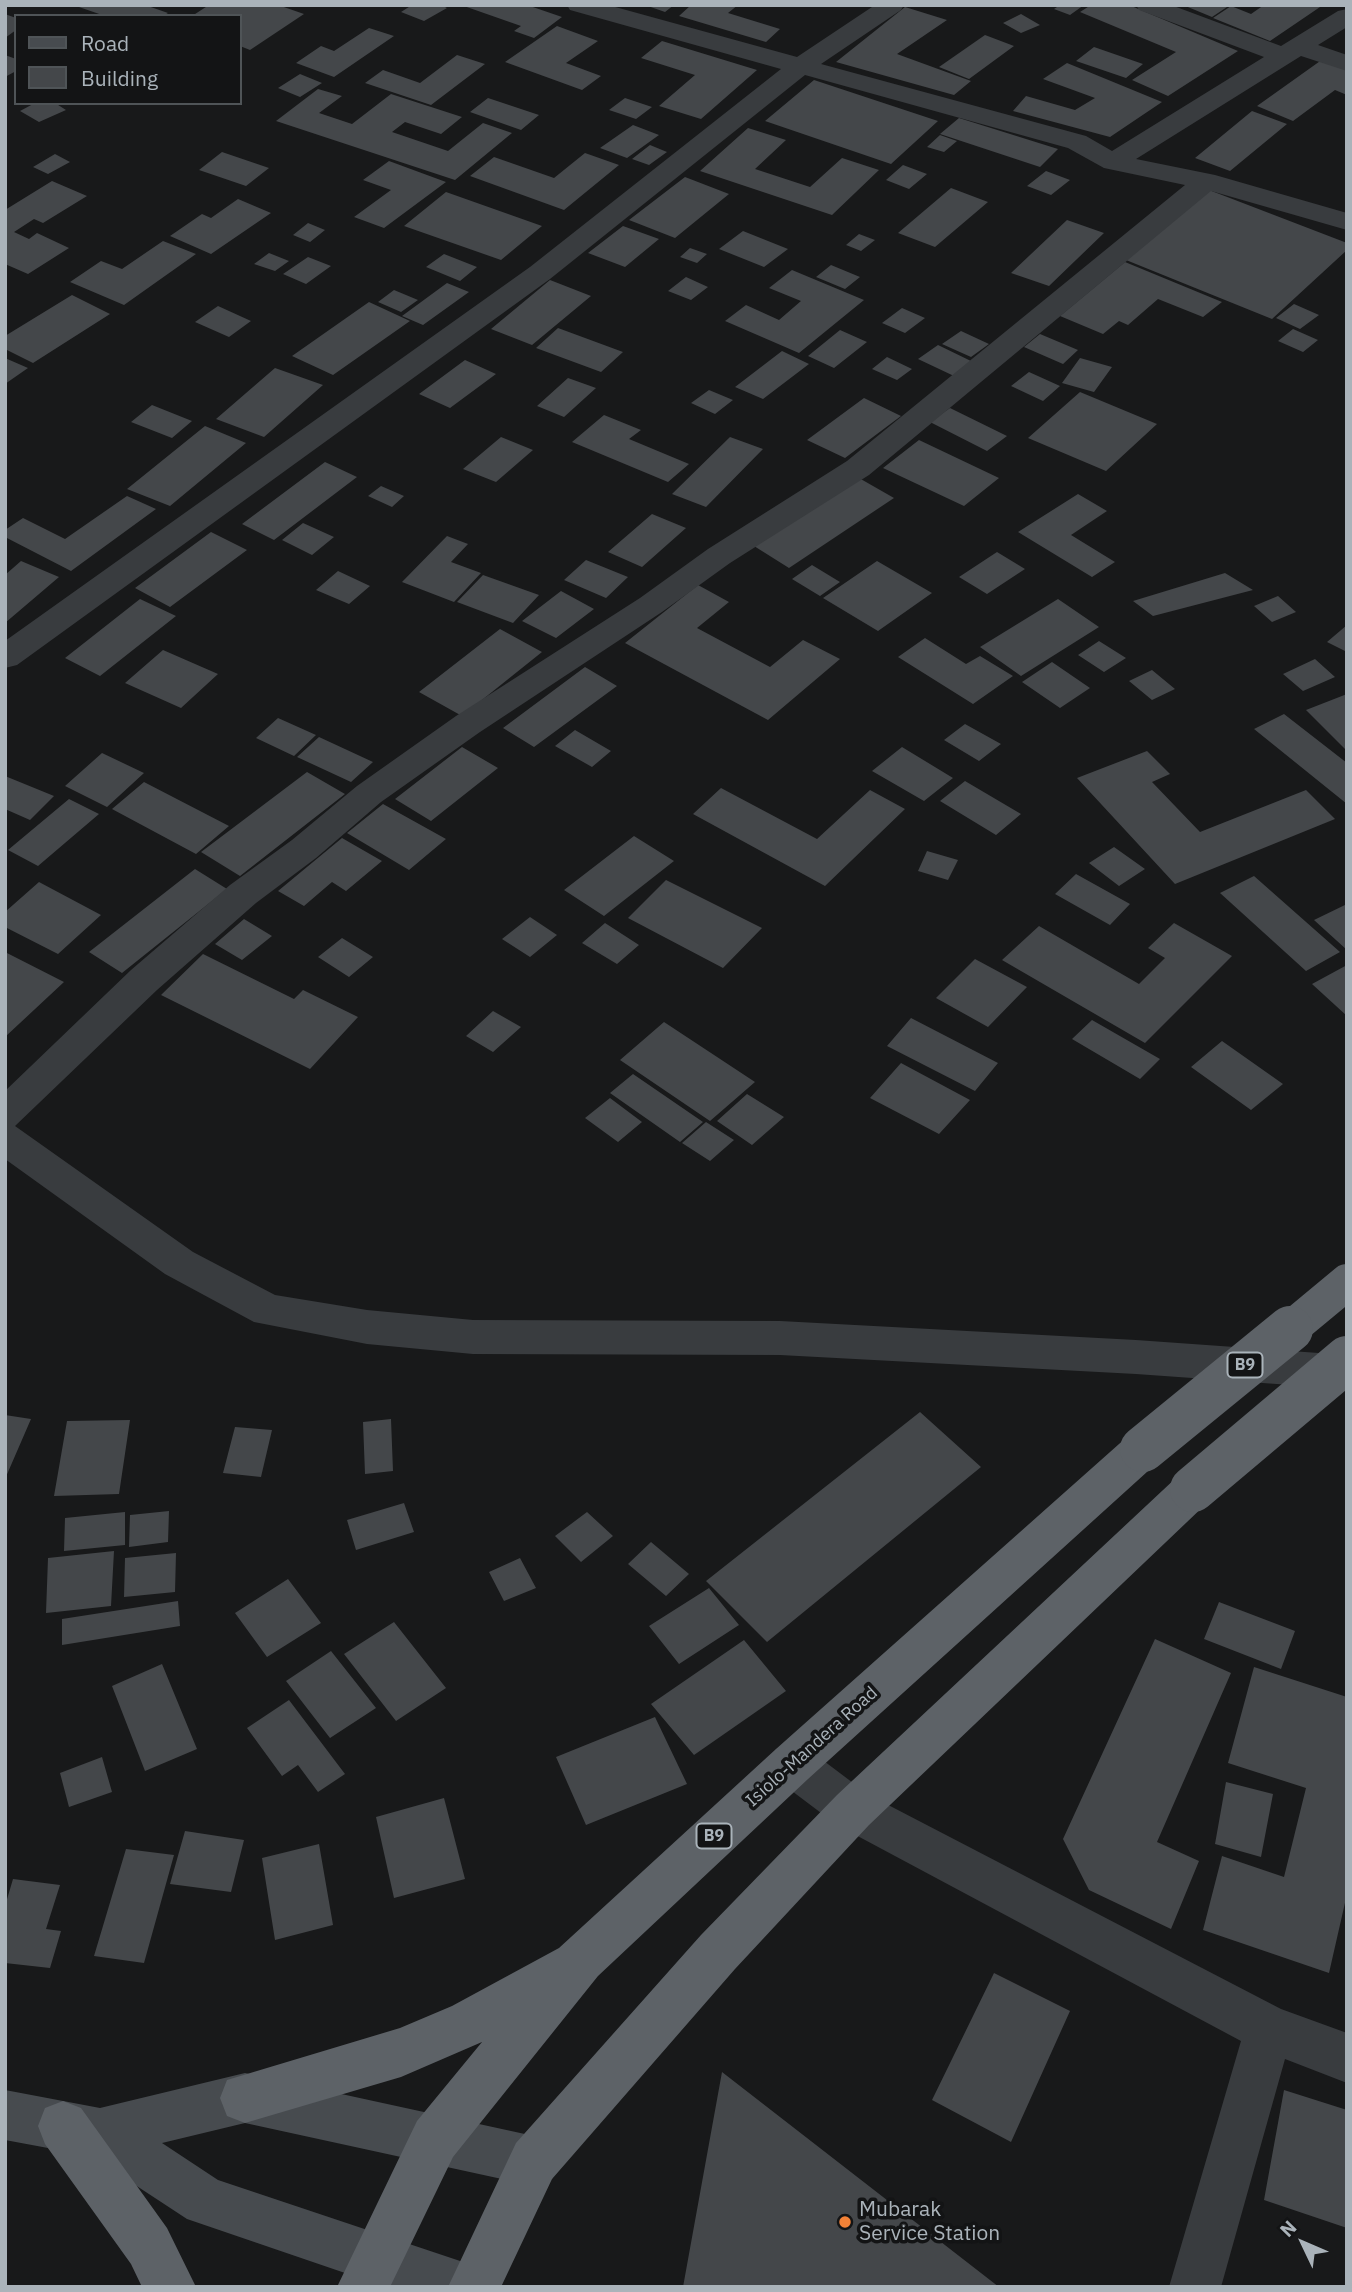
<!DOCTYPE html>
<style>
body{margin:0}
#map{position:relative;width:1352px;height:2292px;overflow:hidden;background:#18191a;font-family:"IBM Plex Sans",sans-serif}
canvas{display:block}
.frame{position:absolute;inset:0;border:7px solid #aab3ba;pointer-events:none}
.legend{position:absolute;left:14px;top:14px;width:228px;height:91px;box-sizing:border-box;background:#131415;border:2px solid #4f5457;margin:0;padding:9px 12px;list-style:none;font-size:21px;color:#aab3ba}
.legend li{display:flex;align-items:center;gap:14px;height:35px}
.legend b{width:35px;border:2px solid #4f5457}
.north{position:absolute;left:1268px;top:2208px;width:70px;height:70px;-webkit-text-stroke:5px #131415;paint-order:stroke;rotate:314deg;font-size:19px;font-weight:700;line-height:28px;text-align:center;color:#aab3ba}
.north::after{content:'';display:block;margin:auto;width:24px;height:32px;background:#aab3ba;clip-path:polygon(50% 0,100% 100%,50% 72%,0 100%)}
</style>
<div id="map">
<canvas width="1352" height="2292"></canvas>
<div class="frame"></div>
<ul class="legend">
<li><b style="height:9px;background:#474b4f"></b>Road</li>
<li><b style="height:19px;background:#44474a"></b>Building</li>
</ul>
<div class="north">N</div>
</div>
<script>
const ctx = document.querySelector('canvas').getContext('2d');
ctx.lineJoin = 'round';
function paint(path, color) { ctx.fillStyle = color; ctx.fill(path, 'evenodd'); }
const toPath = rows => new Path2D(rows.map(r => 'M' + r).join(''));
function trace(path, color, width, dash) { ctx.strokeStyle = color; ctx.lineWidth = width; ctx.lineCap = dash ? 'butt' : 'round'; ctx.setLineDash(dash || []); ctx.stroke(path); }
function write(font, color, halo, rows, align = 'center') {
  ctx.font = font + ' "IBM Plex Sans",sans-serif'; ctx.lineWidth = 7; ctx.setLineDash([]); ctx.textBaseline = 'middle'; ctx.strokeStyle = halo; ctx.fillStyle = color; for (const [text, x, y, turn = 0] of rows) {
    ctx.save(); ctx.translate(x, y); ctx.rotate((+turn || 0) * Math.PI / 180); ctx.textAlign = isNaN(turn) ? turn : align; if (halo) ctx.strokeText(text, 0, 0); ctx.fillText(text, 0, 0); ctx.restore();
  }
}
paint(toPath([
 [82,5,145,5,168,13,163,16,105,16,79,7],
 [209,5,278,5,304,14,250,50,240,46,240,16,192,16],
 [412,5,441,5,447,8,424,21,401,12],
 [461,5,527,5,562,17,534,38,514,31,521,26],
 [645,5,674,5,665,12],
 [691,5,738,5,728,13,780,29,766,42,679,16],
 [1060,5,1084,5,1070,15,1054,9],
 [1091,5,1129,5,1238,51,1168,96,1132,80,1176,52,1080,12],
 [1183,5,1230,5,1212,17],
 [1264,5,1323,5,1270,41,1213,18,1231,6,1251,14],
 [905,7,947,20,897,54,971,81,954,95,836,62],
 [5,14,16,18,16,30,5,38],
 [1021,14,1040,25,1021,33,1003,23],
 [557,26,598,41,566,63,601,76,582,90,505,62],
 [369,28,394,36,334,77,296,63,321,46,334,51],
 [985,35,1014,46,969,79,939,67],
 [662,41,757,70,701,119,659,106,695,75,641,58],
 [1094,47,1143,64,1126,78,1076,61],
 [5,55,16,59,16,71,5,77],
 [457,55,485,64,431,105,365,83,383,70,420,83],
 [1323,59,1347,69,1347,95,1335,90,1293,121,1257,106],
 [1067,63,1162,102,1110,137,1013,111,1026,96,1075,110,1095,98,1043,79],
 [300,74,322,83,300,97,278,88],
 [814,80,938,121,891,164,765,121],
 [318,89,342,96,319,113,352,124,391,94,462,117,441,134,405,122,392,132,448,151,483,123,512,133,455,180,276,121],
 [488,98,539,115,521,130,470,112],
 [625,98,652,107,636,119,609,110],
 [35,103,55,103,66,110,39,122,20,111],
 [1252,111,1287,124,1230,171,1195,158],
 [959,118,1058,149,1040,167,940,134],
 [633,125,659,135,627,158,600,148],
 [748,128,786,140,755,169,810,187,842,158,879,170,832,215,700,171],
 [940,135,957,141,944,152,927,147],
 [650,145,667,152,649,165,632,159],
 [222,152,269,168,246,186,199,170],
 [585,153,619,165,564,210,470,176,494,157,554,178],
 [55,154,70,162,48,174,33,167],
 [389,161,446,182,384,228,354,217,391,190,363,180],
 [903,165,927,174,909,189,886,180],
 [1046,171,1070,180,1051,195,1027,186],
 [685,177,729,194,675,238,629,220],
 [52,181,87,196,43,223,34,219,14,232,29,239,37,233,69,248,28,274,5,264,5,210],
 [951,188,988,202,935,247,898,233],
 [1209,190,1347,243,1347,250,1272,319,1126,260],
 [446,192,542,226,501,260,404,226],
 [238,199,271,213,211,254,170,236,202,214,211,218],
 [1067,220,1104,233,1049,286,1011,273],
 [308,223,325,230,310,242,293,235],
 [623,226,659,239,625,267,588,253],
 [743,231,788,249,764,267,719,249],
 [859,234,875,240,861,251,846,245],
 [163,241,196,254,124,305,70,282,101,261,122,269],
 [690,248,707,254,697,263,680,257],
 [269,253,289,261,275,271,254,264],
 [444,254,477,267,460,281,426,267],
 [308,257,331,266,306,284,283,274],
 [1125,262,1222,302,1203,317,1158,299,1128,325,1119,321,1103,334,1060,316],
 [831,265,860,277,845,289,816,277],
 [792,270,864,300,799,353,725,321,746,305,779,320,801,301,769,288],
 [686,277,708,287,691,300,668,291],
 [550,280,591,296,532,345,491,329],
 [447,283,469,292,423,325,402,316],
 [394,290,418,300,401,312,378,302],
 [72,295,110,314,33,363,5,349,5,336],
 [369,302,410,321,333,375,292,356],
 [1294,304,1319,315,1300,329,1276,318],
 [218,306,251,321,229,337,195,322],
 [902,308,925,318,905,333,882,323],
 [558,328,623,352,601,372,536,348],
 [1293,329,1318,340,1303,352,1278,341],
 [840,330,867,342,834,368,808,356],
 [961,331,989,344,971,357,942,344],
 [1040,334,1078,350,1063,364,1024,347],
 [938,345,973,362,954,376,918,359],
 [782,351,809,364,763,399,735,387],
 [887,357,912,369,897,380,872,369],
 [5,358,28,368,5,384],
 [1080,358,1112,367,1094,392,1062,383],
 [465,360,496,374,450,408,419,394],
 [275,368,323,385,264,437,216,419],
 [1029,372,1060,386,1043,401,1011,386],
 [568,378,596,388,564,417,537,406],
 [709,390,733,400,715,414,691,403],
 [1080,392,1157,424,1106,471,1028,438],
 [864,398,901,416,845,458,807,440],
 [152,405,192,421,172,438,131,422],
 [950,408,1007,436,987,451,930,422],
 [604,415,641,430,629,439,689,464,668,482,572,442],
 [205,426,246,443,170,506,127,489],
 [501,437,533,450,496,482,463,469],
 [730,437,763,449,706,507,672,494],
 [919,440,999,478,964,506,883,468],
 [325,462,357,477,274,540,242,524],
 [859,478,894,498,789,568,754,546],
 [381,486,404,496,392,507,368,496],
 [1078,494,1107,511,1071,535,1115,562,1092,577,1018,532],
 [127,496,156,509,71,571,5,537,5,530,23,518,65,539],
 [652,514,686,528,642,567,608,552],
 [303,523,334,537,312,555,282,540],
 [211,532,247,550,170,607,135,588],
 [447,536,468,544,451,562,481,573,454,602,402,582],
 [997,552,1025,569,987,594,959,577],
 [586,560,628,577,606,598,564,580],
 [21,561,59,577,5,623,5,575],
 [877,561,932,593,878,631,823,598],
 [812,565,840,582,820,596,792,579],
 [338,571,370,586,349,604,316,590],
 [1225,573,1253,590,1153,616,1133,601],
 [483,575,539,595,513,623,457,602],
 [698,585,729,602,697,628,770,667,803,640,840,659,768,720,625,643],
 [561,591,594,609,556,638,522,621],
 [1278,596,1296,612,1272,622,1254,606],
 [140,599,176,616,100,676,65,658],
 [1058,599,1099,627,1021,676,980,647],
 [1347,625,1347,652,1327,642],
 [500,629,542,652,462,716,419,692],
 [925,638,966,664,980,656,1013,676,973,704,898,657],
 [1099,641,1126,658,1104,672,1078,655],
 [163,650,218,674,181,708,125,683],
 [1315,659,1335,677,1303,691,1283,674],
 [1052,662,1090,688,1060,708,1022,682],
 [585,667,617,686,534,747,503,728],
 [1152,670,1175,689,1152,700,1129,681],
 [1347,694,1347,748,1345,749,1306,710],
 [1284,714,1347,763,1347,804,1254,729],
 [278,718,316,735,294,756,256,738],
 [965,724,1001,744,979,761,944,740],
 [575,730,611,751,592,767,555,746],
 [319,737,373,762,351,782,297,757],
 [462,747,498,768,431,821,395,799],
 [902,747,953,778,924,801,872,771],
 [1147,751,1170,774,1152,782,1200,832,1306,790,1335,819,1175,884,1077,778],
 [102,753,144,773,107,807,65,786],
 [307,772,345,794,240,876,201,852],
 [5,776,54,796,30,820,5,809],
 [965,781,1021,814,996,835,940,801],
 [144,782,229,826,196,854,112,809],
 [721,788,817,839,870,790,905,809,825,886,693,814],
 [69,799,99,814,38,866,8,850],
 [383,804,446,839,409,870,347,833],
 [634,836,674,861,604,916,564,890],
 [342,838,382,861,346,891,332,882,304,906,278,891],
 [1114,847,1145,869,1119,886,1089,863],
 [927,851,958,860,948,880,918,871],
 [195,869,227,889,122,973,89,952],
 [1076,874,1130,904,1110,925,1055,894],
 [1254,876,1340,952,1306,971,1220,893],
 [666,880,762,928,723,968,628,918],
 [39,882,101,915,58,954,5,927,5,912],
 [1347,904,1347,950,1314,920],
 [530,917,557,935,530,957,502,939],
 [244,919,272,936,242,960,215,944],
 [605,923,639,945,617,964,582,943],
 [1174,923,1232,956,1145,1043,1002,960,1039,926,1139,984,1165,958,1148,948],
 [342,938,373,957,349,977,318,957],
 [5,952,64,982,5,1037],
 [203,954,294,999,303,990,358,1017,310,1069,161,995],
 [975,959,1027,987,988,1027,936,998],
 [1347,965,1347,1016,1312,984],
 [493,1011,521,1027,493,1052,466,1036],
 [911,1018,998,1063,975,1091,887,1046],
 [1092,1020,1160,1059,1140,1079,1072,1039],
 [664,1022,755,1082,710,1121,620,1060],
 [1222,1041,1283,1084,1251,1110,1191,1067],
 [901,1063,970,1100,939,1134,870,1098],
 [633,1074,703,1122,680,1142,610,1093],
 [747,1094,784,1117,752,1145,717,1121],
 [610,1098,642,1122,618,1142,585,1118],
 [706,1122,734,1140,710,1161,682,1143],
 [920,1412,981,1467,767,1642,706,1581],
 [5,1415,31,1419,5,1479],
 [391,1419,393,1471,365,1474,363,1422],
 [130,1420,119,1494,54,1496,67,1421],
 [235,1427,272,1430,261,1477,223,1473],
 [404,1503,414,1532,356,1550,347,1520],
 [169,1511,168,1542,129,1547,130,1515],
 [125,1512,125,1545,64,1551,65,1518],
 [587,1512,613,1536,581,1562,555,1536],
 [651,1542,689,1574,666,1596,628,1564],
 [114,1551,111,1606,46,1613,48,1558],
 [176,1553,175,1592,124,1597,125,1558],
 [520,1558,536,1588,504,1601,489,1572],
 [288,1579,321,1623,267,1657,235,1613],
 [709,1588,739,1625,679,1664,649,1626],
 [178,1601,180,1626,62,1645,62,1619],
 [1219,1602,1295,1631,1281,1669,1204,1639],
 [394,1622,446,1688,396,1721,344,1654],
 [1155,1639,1231,1673,1157,1842,1199,1861,1171,1929,1089,1890,1063,1839],
 [744,1640,786,1691,694,1755,651,1704],
 [331,1651,376,1708,330,1738,286,1681],
 [162,1664,197,1749,145,1771,112,1686],
 [1254,1667,1347,1697,1347,1894,1329,1973,1203,1930,1222,1856,1284,1877,1306,1788,1228,1763],
 [289,1700,345,1774,318,1792,298,1765,282,1776,247,1728],
 [655,1717,687,1784,586,1825,556,1757],
 [102,1757,112,1792,69,1807,60,1773],
 [1226,1782,1273,1794,1261,1857,1215,1844],
 [444,1798,465,1879,394,1898,376,1817],
 [185,1831,244,1840,231,1892,170,1884],
 [319,1844,333,1925,275,1940,262,1858],
 [126,1849,174,1855,144,1963,94,1956],
 [13,1879,60,1885,46,1929,61,1931,50,1968,5,1963,5,1906],
 [994,1973,1070,2011,1011,2142,932,2100],
 [722,2072,999,2287,683,2287],
 [1284,2090,1347,2110,1347,2228,1264,2200]
]), '#44474a');
paint(toPath([
 [567,5,608,5,797,57,875,5,904,5,901,10,821,64,1086,136,1112,151,1264,57,1139,10,1136,5,1171,5,1281,46,1338,11,1347,9,1347,27,1318,45,1347,55,1347,71,1301,56,1136,159,1215,175,1347,213,1347,230,1211,191,869,475,730,563,662,612,480,732,381,802,316,858,256,903,157,990,15,1126,193,1252,275,1295,367,1310,473,1320,780,1321,1136,1340,1347,1355,1347,1389,1136,1374,780,1355,473,1354,367,1344,254,1322,165,1274,5,1159,5,1091,131,970,230,885,292,840,357,786,456,716,640,598,708,549,847,461,1185,185,1104,168,1068,148,805,75,550,279,17,665,5,668,5,641,530,267,781,69,570,10,567,5],
 [792,1743,808,1749,869,1795,1281,2009,1347,2033,1347,2083,1285,2059,1221,2287,1169,2287,1241,2041,837,1825,776,1779,769,1764,776,1749,792,1743]
]), '#393c3f');
paint(toPath([
 [245,2073,534,2136,552,2143,559,2161,552,2179,534,2186,245,2123,162,2143,218,2180,484,2269,492,2287,386,2287,187,2219,91,2156,5,2140,5,2090,100,2108,245,2073]
]), '#474b4f');
paint(toPath([
 [1143,1431,1158,1436,1164,1449,1158,1462,808,1779,598,1976,453,2157,390,2287,337,2287,417,2121,482,2042,401,2077,245,2123,227,2116,220,2098,227,2080,400,2028,452,2006,559,1948,776,1749,1128,1436,1143,1431],
 [1193,1471,1208,1476,1214,1489,1208,1502,869,1825,735,1969,552,2179,501,2287,448,2287,516,2143,701,1935,837,1795,1178,1476,1193,1471],
 [63,2101,81,2108,167,2228,196,2287,142,2287,131,2264,45,2144,38,2126,45,2108,63,2101]
]), '#5d6267');
trace(toPath([
 [1288,1331,1347,1282]
]), '#5d6267', 36);
trace(toPath([
 [1143,1449,1290,1329],
 [1193,1489,1347,1359]
]), '#5d6267', 46);
for (const [x, y, r, color] of [
 [845,2222,7,"#f38237"]
]) { const dot = new Path2D(); dot.arc(x, y, r, 0, 2 * Math.PI); ctx.fillStyle = color; ctx.fill(dot); trace(dot, '#131415', 2.5); }
for (const [x, y, w] of [
 [1245,1365,35],
 [714,1836,35]
]) { const box = new Path2D(); box.roundRect(x - w / 2, y - 12.5, w, 25, 5); ctx.fillStyle = '#131415'; ctx.fill(box); trace(box, '#aab3ba', 2); }
write('bold 16px', '#aab3ba', null, [
 ["B9",1245,1365],
 ["B9",714,1836]
]);
write('18px', '#aab3ba', '#131415', [
 ["Isiolo-Mandera Road",812,1747,-42]
]);
write('21px', '#aab3ba', '#131415', [
 ["Mubarak",859,2210],
 ["Service Station",859,2234]
], 'left');
</script>
